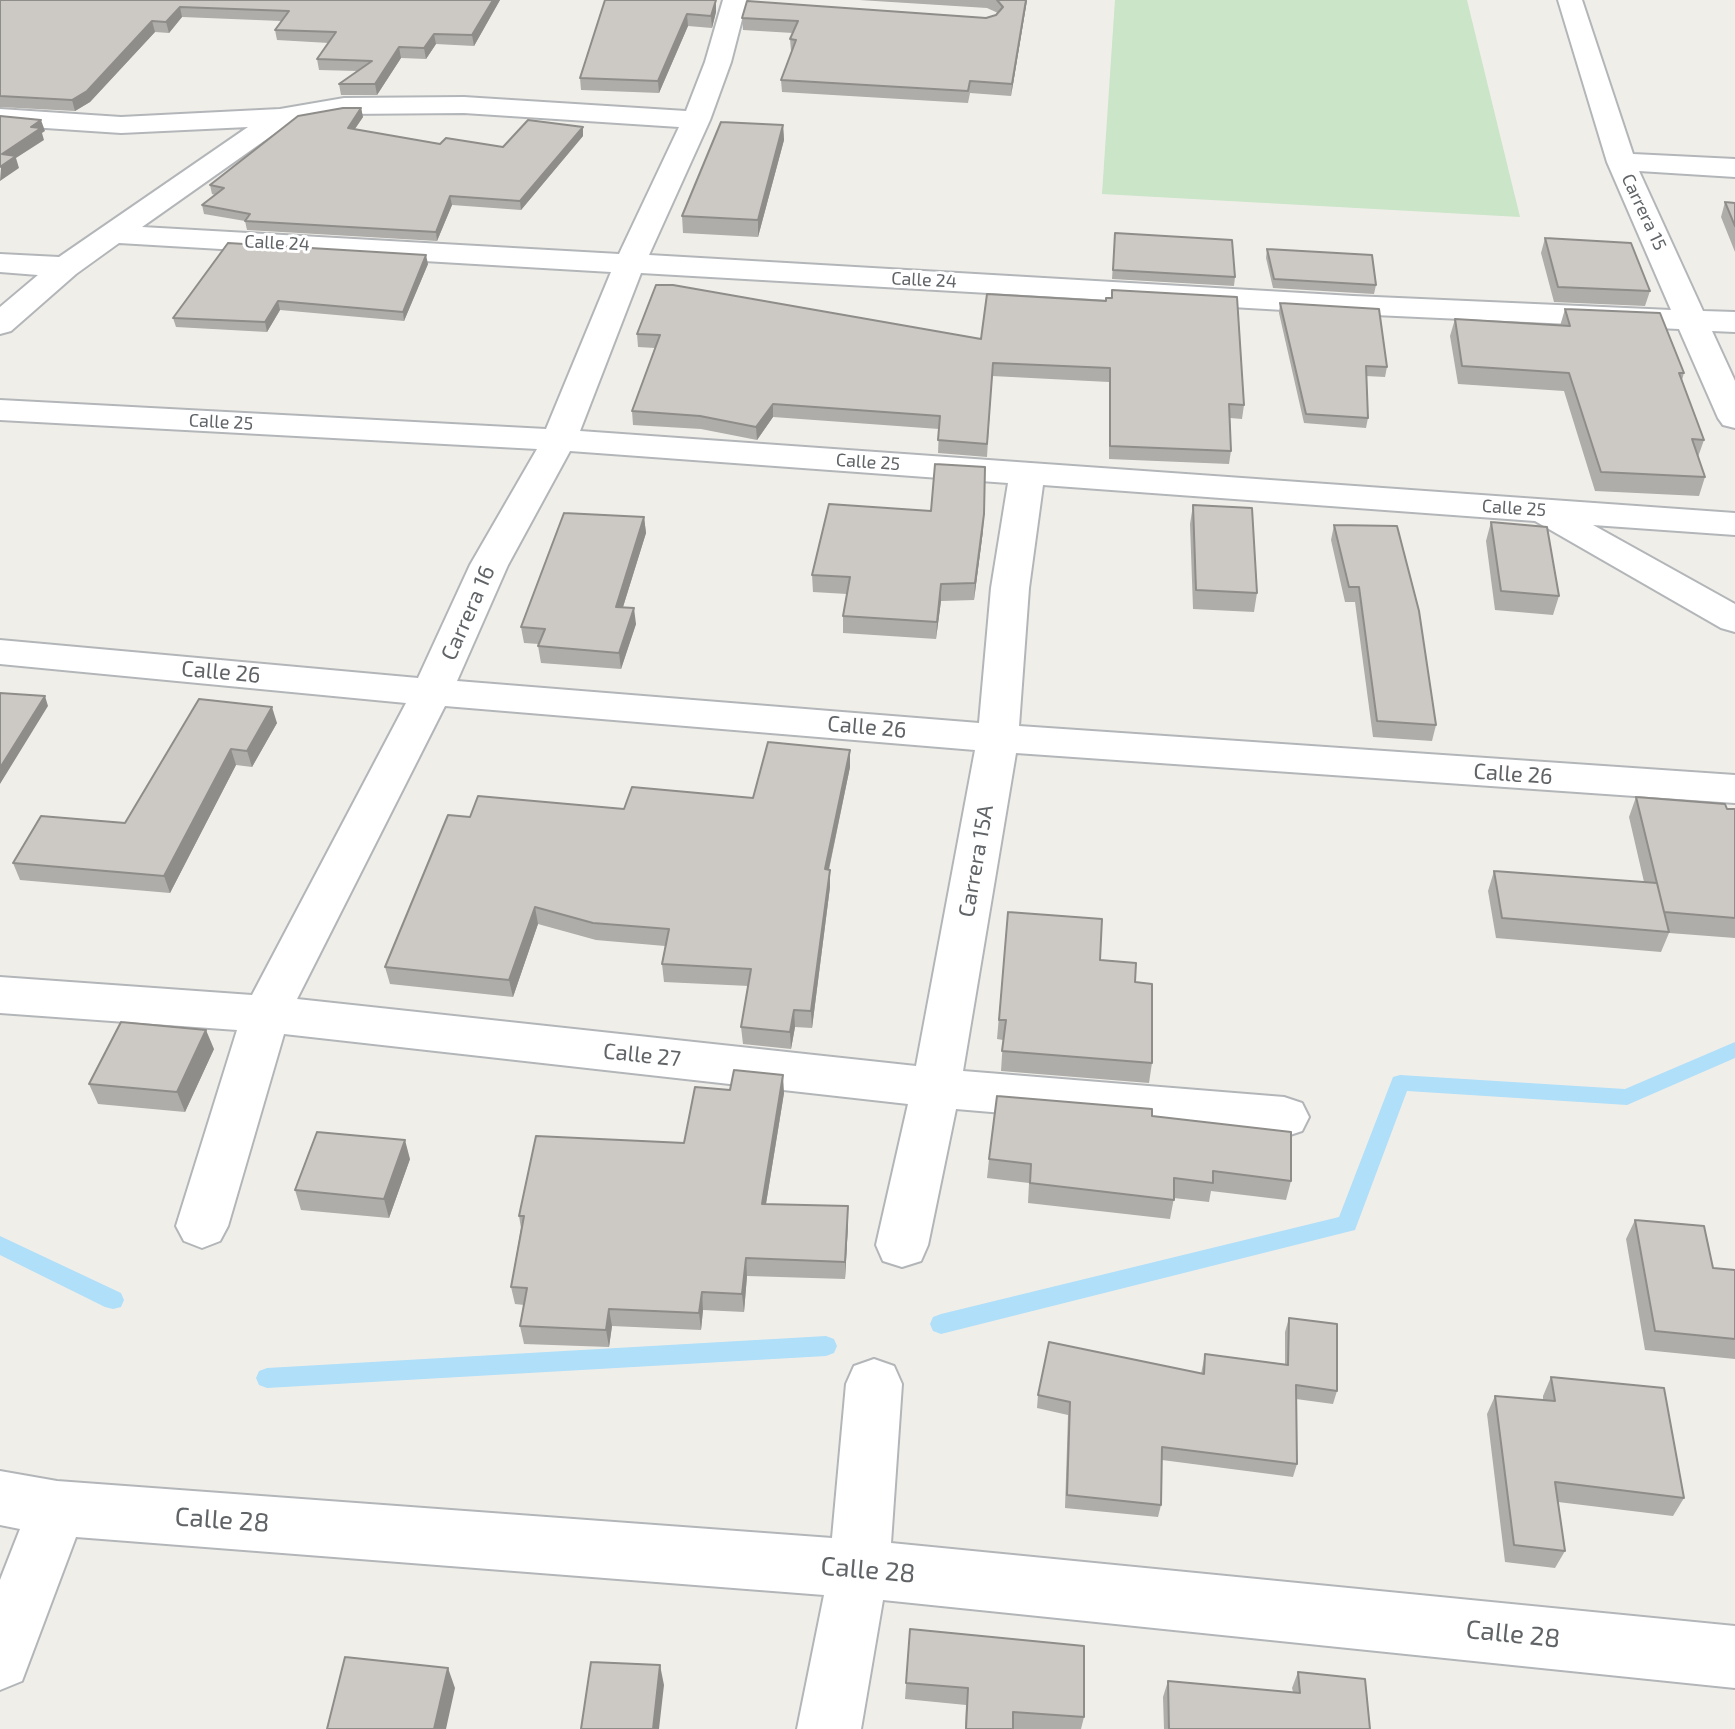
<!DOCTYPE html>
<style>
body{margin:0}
canvas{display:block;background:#f0eee9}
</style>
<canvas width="1735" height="1729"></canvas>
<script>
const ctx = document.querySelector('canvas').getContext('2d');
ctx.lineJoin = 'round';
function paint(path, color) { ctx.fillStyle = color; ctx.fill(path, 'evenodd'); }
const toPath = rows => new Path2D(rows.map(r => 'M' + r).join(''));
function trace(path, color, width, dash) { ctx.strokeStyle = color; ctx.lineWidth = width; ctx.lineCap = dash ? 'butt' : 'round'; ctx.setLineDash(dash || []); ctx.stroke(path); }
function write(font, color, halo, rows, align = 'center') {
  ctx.font = font + ' "Exo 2",sans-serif'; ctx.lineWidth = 6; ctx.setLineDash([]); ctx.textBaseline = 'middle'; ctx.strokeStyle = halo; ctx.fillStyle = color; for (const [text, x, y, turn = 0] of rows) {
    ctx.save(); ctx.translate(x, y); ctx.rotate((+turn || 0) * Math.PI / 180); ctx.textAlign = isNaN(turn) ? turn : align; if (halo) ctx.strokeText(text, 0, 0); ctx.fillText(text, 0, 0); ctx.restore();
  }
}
paint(toPath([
 [1115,0,1467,0,1520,217,1102,194]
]), '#cae5c8');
paint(toPath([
 [1735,1042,1735,1058,1627,1105,1407,1091,1355,1230,941,1334,933,1331,930,1324,933,1317,941,1314,1339,1217,1393,1077,1400,1075,1625,1089,1735,1042],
 [0,1236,121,1293,124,1300,121,1307,113,1309,105,1307,0,1255,0,1236],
 [826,1336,834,1339,837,1346,834,1353,826,1356,267,1388,259,1385,256,1378,259,1371,267,1368,826,1336]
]), '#b0dff9');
const street = toPath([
 [723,0,747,0,731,62,710,120,649,255,1353,296,1671,310,1607,162,1558,0,1582,0,1633,154,1735,159,1735,177,1639,171,1703,311,1735,312,1735,332,1712,331,1735,381,1735,428,1723,425,1718,418,1679,329,1353,314,641,273,580,431,1735,513,1735,535,1593,525,1735,604,1735,632,1721,628,1535,521,1043,485,1029,588,1019,726,1735,775,1735,803,1016,753,963,1071,1284,1097,1302,1103,1309,1117,1302,1131,1284,1137,956,1109,928,1245,921,1261,902,1267,883,1261,876,1245,908,1104,284,1034,228,1226,220,1241,202,1248,184,1241,176,1226,237,1030,0,1013,0,977,252,995,406,703,0,664,0,640,418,678,470,565,537,449,0,420,0,400,546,429,611,272,119,243,76,274,11,331,0,334,0,307,38,275,0,272,0,254,59,257,248,127,121,133,0,125,0,109,121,117,280,109,344,98,464,97,686,111,705,62,723,0],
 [464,113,679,127,619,254,142,227,288,124,344,114,464,113],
 [570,451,1008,483,991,588,979,723,457,681,508,565,570,451],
 [445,706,975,750,916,1066,297,999,445,706],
 [874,1359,894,1366,902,1384,891,1543,1735,1626,1735,1688,883,1600,861,1729,797,1729,824,1595,76,1537,22,1681,0,1690,0,1580,20,1529,0,1525,0,1471,57,1481,832,1538,846,1384,854,1366,874,1359]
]);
trace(street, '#b3b6b9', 4);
paint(street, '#fff');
paint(toPath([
 [0,0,500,0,474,46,436,44,426,59,401,58,377,95,341,95,339,84,358,71,319,70,317,59,329,43,277,40,275,30,281,21,182,17,169,33,155,32,90,102,75,111,0,107],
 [605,0,716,12,712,28,688,26,659,93,581,90,580,78],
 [859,0,1027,0,1011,96,970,93,968,103,782,92,781,80,792,51,791,51,790,39,793,33,743,30,742,18,986,18,996,15,998,13,987,8],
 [361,108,363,117,355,129,440,144,503,147,583,136,521,210,452,205,437,241,247,230,245,221,204,214,202,205,215,195,212,194,210,185],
 [783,125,784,140,758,237,683,233,682,216],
 [1725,202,1735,203,1735,252,1721,217],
 [1115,233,1235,277,1234,286,1112,279],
 [1545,238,1650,291,1645,306,1554,302,1541,253],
 [1267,249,1376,285,1374,294,1273,288,1266,258],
 [428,264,404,321,280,310,267,332,176,327,173,318],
 [987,294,1244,405,1242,419,1230,418,1231,451,1229,464,1109,459,1109,382,992,376,987,457,938,453,939,429,773,417,757,440,701,429,633,425,632,411,655,348,638,347,637,334,981,339],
 [1280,303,1387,367,1385,377,1366,376,1368,418,1366,428,1304,423,1279,313],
 [1565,309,1684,373,1682,380,1704,440,1698,457,1705,477,1699,496,1595,491,1564,391,1458,384,1450,336,1455,319,1560,326],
 [1193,505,1257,593,1254,612,1193,609,1190,524],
 [644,517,646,533,623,607,636,624,621,669,541,663,538,646,539,644,524,643,521,627],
 [1491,522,1559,596,1553,615,1495,610,1486,541],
 [1334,525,1436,725,1432,741,1373,737,1355,602,1345,602,1331,540],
 [983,531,974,600,941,601,936,639,843,633,843,616,847,594,813,592,812,575],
 [199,699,277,723,252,767,236,765,170,893,20,880,13,863,125,823],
 [850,767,829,870,830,887,812,1028,795,1027,791,1049,743,1044,741,1027,749,986,664,982,662,964,665,946,596,940,538,924,513,997,390,984,385,967,470,817,624,809,753,798],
 [1636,797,1735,809,1735,938,1669,933,1661,952,1496,938,1488,891,1494,871,1644,882,1629,817],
 [1008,912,1100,960,1135,982,1152,1063,1149,1083,1001,1071,1003,1040,997,1039],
 [214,1049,185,1112,98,1104,89,1084],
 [784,1093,766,1204,848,1224,845,1279,747,1276,744,1312,703,1310,701,1330,612,1326,609,1347,524,1344,520,1326,524,1305,515,1304,511,1287,521,1228,519,1216,684,1143],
 [1152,1116,1291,1181,1286,1200,1211,1191,1209,1202,1174,1198,1170,1219,1028,1203,1029,1183,987,1178,989,1159],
 [410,1159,389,1218,301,1210,295,1190],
 [1635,1220,1713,1268,1735,1270,1735,1359,1645,1350,1626,1239],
 [1289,1318,1337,1391,1333,1404,1296,1399,1297,1464,1293,1477,1162,1460,1161,1505,1158,1517,1065,1508,1068,1415,1037,1408,1038,1395,1201,1374,1205,1354,1285,1364,1285,1332],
 [1551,1377,1684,1498,1673,1516,1558,1502,1565,1551,1555,1568,1505,1562,1487,1414,1495,1396,1543,1400,1543,1396],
 [910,1629,1084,1717,1081,1729,965,1729,966,1705,905,1699],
 [1298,1672,1370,1729,1164,1729,1163,1697,1168,1681,1293,1692,1292,1688]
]), '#afada9');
paint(toPath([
 [493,0,500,0,474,46,472,35],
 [716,0,716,12,712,28,711,16],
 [1026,0,1027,0,1011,96,1012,84],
 [180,7,182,17,169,33,166,22],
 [687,14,688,26,659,93,658,81],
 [152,21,155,32,90,102,75,111,72,100],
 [434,34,436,44,426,59,424,48],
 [399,47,401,58,377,95,375,84],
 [361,108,363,117,350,136,348,128],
 [41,120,45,131,42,133,44,140,16,158,19,168,0,181,2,154,31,127],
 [783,125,784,140,758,237,758,220],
 [583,127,583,136,521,210,520,201],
 [450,196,452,205,437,241,436,232],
 [426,255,428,264,404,321,403,312],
 [278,301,280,310,267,332,265,322],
 [773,404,773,417,757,440,756,427],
 [984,514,983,531,974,600,975,583],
 [644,517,646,533,618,623,616,607],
 [941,584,941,601,936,639,937,622],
 [634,608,636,624,621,669,619,653],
 [45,696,48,706,0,784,0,768],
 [272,707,277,723,252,767,247,751],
 [231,749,236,765,170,893,164,876],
 [850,750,850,767,825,887,825,869],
 [830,870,830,887,812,1028,811,1011],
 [535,907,538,924,513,997,509,980],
 [794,1010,795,1027,791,1049,790,1032],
 [206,1030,214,1049,185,1112,177,1092],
 [783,1075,784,1093,763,1222,762,1204],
 [405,1140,410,1159,389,1218,384,1199],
 [848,1206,848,1224,845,1279,845,1262],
 [746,1258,747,1276,744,1312,742,1294],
 [702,1292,703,1310,701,1330,699,1313],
 [609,1309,612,1326,609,1347,606,1330],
 [660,1665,664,1685,659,1729,653,1729],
 [448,1668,455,1688,446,1729,434,1729]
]), '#8f8d8a');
const building = toPath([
 [0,0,493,0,472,35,434,34,424,48,399,47,375,84,339,84,372,61,317,59,336,32,275,30,289,11,180,7,166,22,152,21,87,91,72,100,0,96,0,0],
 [605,0,716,0,711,16,687,14,658,81,580,78,605,0],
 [997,0,1026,0,1012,84,970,81,968,91,781,80,796,40,790,39,798,21,742,18,747,1,986,18,996,15,1003,7,997,0],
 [343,108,361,108,348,128,440,144,446,138,503,147,528,120,583,127,520,201,450,196,436,232,245,221,250,214,202,205,224,188,210,185,298,116,343,108],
 [0,116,41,120,31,127,41,128,2,154,16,156,0,167,0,116],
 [721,122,783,125,758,220,682,216,721,122],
 [1725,202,1735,203,1735,226,1725,202],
 [1115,233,1232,240,1235,277,1113,270,1115,233],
 [1545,238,1631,243,1650,291,1558,287,1545,238],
 [228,243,426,255,403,312,278,301,265,322,173,318,228,243],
 [1267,249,1372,255,1376,285,1274,279,1267,249],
 [656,285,673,285,981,339,987,294,1106,301,1106,298,1112,298,1112,290,1237,297,1244,405,1229,404,1231,451,1110,446,1110,368,993,363,987,444,938,440,940,416,773,404,756,427,700,416,632,411,660,335,637,334,656,285],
 [1280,303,1379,309,1387,367,1366,366,1368,418,1306,414,1280,303],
 [1565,309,1660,313,1684,373,1679,373,1704,440,1692,439,1705,477,1601,472,1569,373,1462,366,1455,319,1570,326,1565,309],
 [935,464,985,467,984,514,975,583,941,584,937,622,843,616,850,577,812,575,829,504,931,511,935,464],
 [1193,505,1252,508,1257,593,1196,590,1193,505],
 [564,513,644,517,616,607,634,608,619,653,538,646,545,629,521,627,564,513],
 [1491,522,1547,527,1559,596,1501,591,1491,522],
 [1334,525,1397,526,1419,611,1436,725,1377,721,1359,587,1349,587,1334,525],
 [0,693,45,696,0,768,0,693],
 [199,699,272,707,247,751,231,749,164,876,13,863,41,816,125,823,199,699],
 [768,742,850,750,825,869,830,870,811,1011,794,1010,790,1032,741,1027,751,969,662,964,669,929,593,923,535,907,509,980,385,967,448,815,470,817,478,796,624,809,632,787,753,798,768,742],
 [1636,797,1725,804,1727,809,1735,809,1735,918,1664,912,1636,797],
 [1494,871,1657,883,1669,932,1502,918,1494,871],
 [1008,912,1102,919,1100,960,1136,963,1135,982,1152,984,1152,1063,1002,1051,1006,1020,999,1020,1008,912],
 [121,1022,206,1030,177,1092,89,1084,121,1022],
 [734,1070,783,1075,762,1204,848,1206,845,1262,746,1258,742,1294,702,1292,699,1313,609,1309,606,1330,520,1326,527,1288,511,1287,524,1216,519,1216,536,1136,684,1143,695,1087,730,1090,734,1070],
 [997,1096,1152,1109,1152,1116,1291,1132,1291,1181,1213,1171,1213,1183,1174,1178,1174,1200,1030,1183,1031,1164,989,1159,997,1096],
 [317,1132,405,1140,384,1199,295,1190,317,1132],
 [1635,1220,1704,1226,1713,1268,1735,1270,1735,1339,1655,1331,1635,1220],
 [1289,1318,1337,1324,1337,1391,1296,1385,1297,1464,1162,1447,1161,1505,1067,1495,1070,1402,1038,1395,1049,1342,1204,1374,1205,1354,1288,1365,1289,1318],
 [1551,1377,1664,1388,1684,1498,1555,1482,1565,1551,1514,1545,1495,1396,1555,1401,1551,1377],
 [910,1629,1084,1646,1084,1717,1013,1712,1013,1729,966,1729,968,1688,906,1683,910,1629],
 [345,1657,448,1668,434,1729,327,1729,345,1657],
 [591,1662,660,1665,653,1729,581,1729,591,1662],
 [1298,1672,1365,1679,1370,1729,1169,1729,1168,1681,1300,1693,1298,1672]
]);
paint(building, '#ccc9c5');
trace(building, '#8f8d8a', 2);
write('18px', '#606467', '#fff', [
 ["Carrera 15",1644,212,65],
 ["Calle 24",277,243,3],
 ["Calle 24",924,280,3],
 ["Calle 25",221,422,3],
 ["Calle 25",868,462,4],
 ["Calle 25",1514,508,4]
]);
write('22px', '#606467', '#fff', [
 ["Carrera 16",468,613,-66],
 ["Calle 26",221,672,5],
 ["Calle 26",867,727,5],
 ["Calle 26",1513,774,4],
 ["Carrera 15A",976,861,-80],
 ["Calle 27",642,1055,6]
]);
write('26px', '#606467', '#fff', [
 ["Calle 28",222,1520,4],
 ["Calle 28",868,1570,5],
 ["Calle 28",1513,1634,6]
]);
</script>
